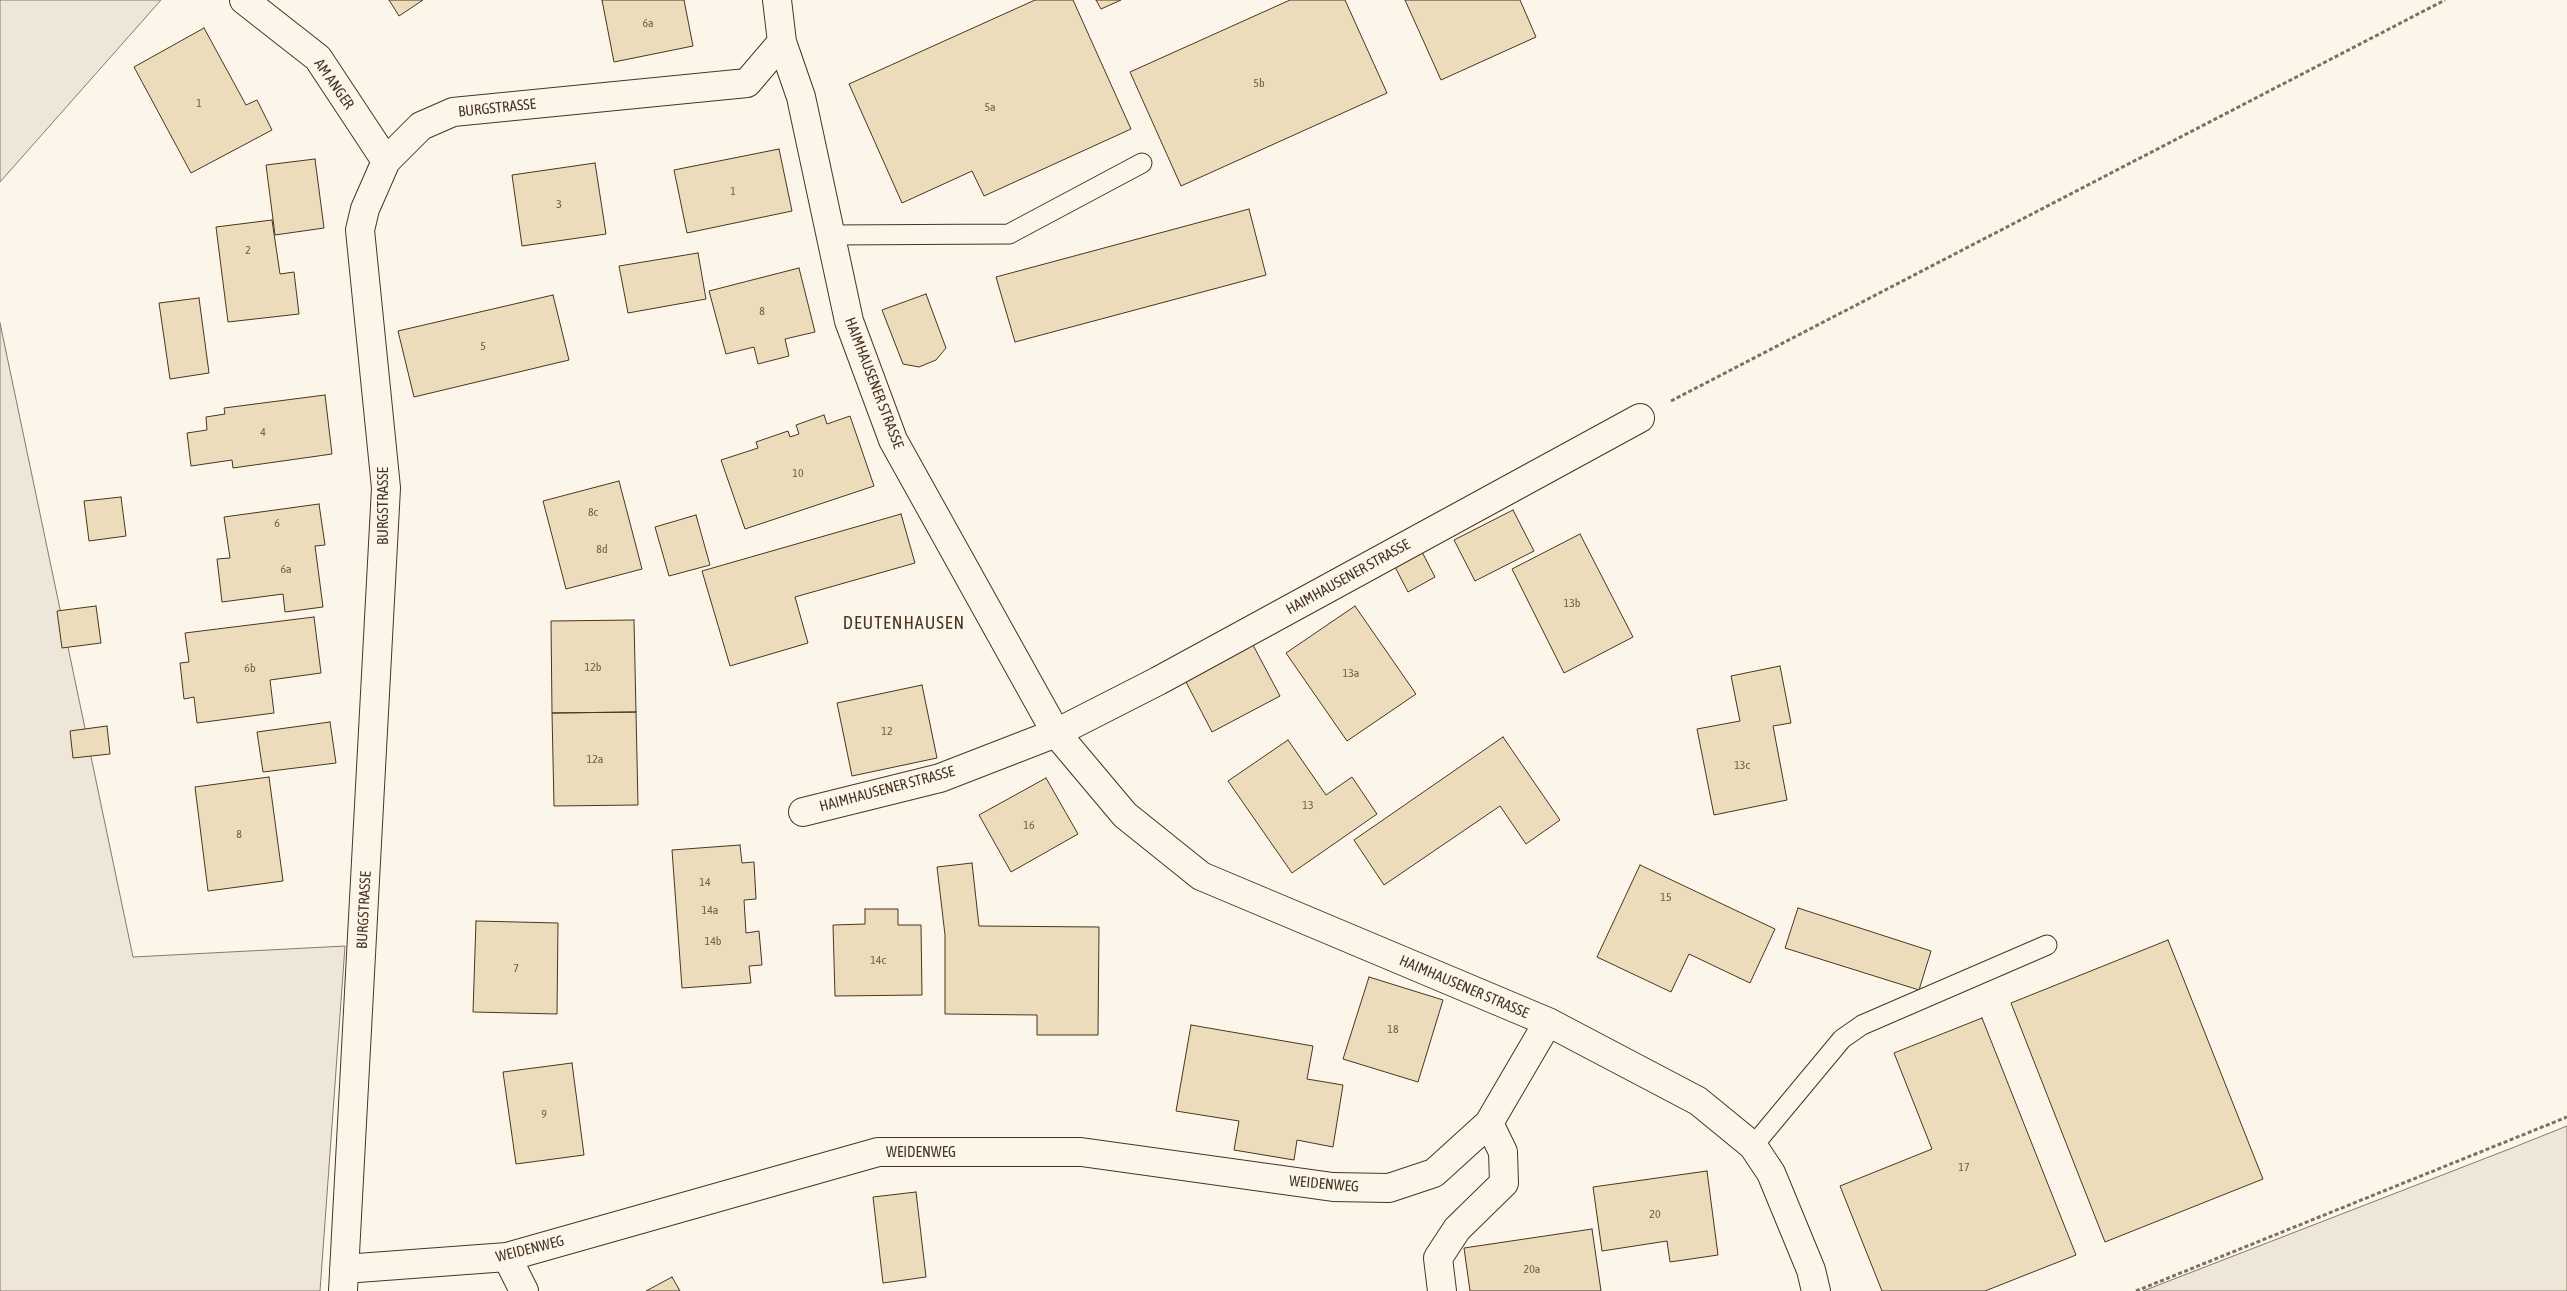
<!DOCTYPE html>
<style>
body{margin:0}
canvas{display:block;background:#fbf6e9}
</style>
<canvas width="2567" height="1291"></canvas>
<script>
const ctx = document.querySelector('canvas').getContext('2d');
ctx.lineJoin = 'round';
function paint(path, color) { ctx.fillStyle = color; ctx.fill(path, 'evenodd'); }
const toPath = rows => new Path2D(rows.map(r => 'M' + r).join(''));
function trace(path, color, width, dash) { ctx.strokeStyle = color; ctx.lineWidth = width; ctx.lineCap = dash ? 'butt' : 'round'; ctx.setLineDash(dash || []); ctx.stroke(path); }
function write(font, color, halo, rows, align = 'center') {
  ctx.font = font + ' "Asap Condensed",sans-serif'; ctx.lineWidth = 4; ctx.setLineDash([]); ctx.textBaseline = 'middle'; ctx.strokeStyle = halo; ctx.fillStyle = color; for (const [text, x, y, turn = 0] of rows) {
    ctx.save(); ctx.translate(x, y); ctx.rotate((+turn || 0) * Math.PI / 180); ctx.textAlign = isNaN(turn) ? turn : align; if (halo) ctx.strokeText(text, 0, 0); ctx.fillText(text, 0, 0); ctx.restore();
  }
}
const green = toPath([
 [0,0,161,0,0,182,0,0],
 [0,323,133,957,345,946,320,1291,0,1291,0,323],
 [2567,1126,2567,1291,2143,1291,2512,1148,2567,1126]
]);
paint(green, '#ede6d9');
trace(green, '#887966', 1);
const building = toPath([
 [389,0,423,0,399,16,389,0],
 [602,0,684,0,693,46,614,62,602,0],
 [1035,0,1073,0,1131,129,984,196,972,171,902,203,849,84,1035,0],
 [1096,0,1121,0,1101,9,1096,0],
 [1290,0,1345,0,1387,93,1181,186,1130,72,1290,0],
 [1405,0,1520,0,1536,37,1441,80,1405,0],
 [204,28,246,105,257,100,272,130,191,173,134,67,204,28],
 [779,149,792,211,687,233,674,170,779,149],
 [315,159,324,228,275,235,266,165,315,159],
 [595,163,606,234,522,246,512,175,595,163],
 [1249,209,1266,275,1015,342,996,277,1249,209],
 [272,220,280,274,294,272,299,314,228,322,216,227,272,220],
 [698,253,706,299,628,313,619,266,698,253],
 [799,268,815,332,785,339,789,356,758,364,754,347,726,354,709,291,799,268],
 [926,294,946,348,936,360,919,367,903,364,882,310,926,294],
 [553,295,569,360,414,397,398,331,553,295],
 [199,298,209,373,170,379,159,303,199,298],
 [325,395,332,454,233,468,232,460,191,466,187,433,207,430,206,417,225,414,224,408,325,395],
 [824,415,827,424,850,416,874,486,745,529,721,460,758,448,756,442,788,431,790,437,799,434,796,425,824,415],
 [619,481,642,569,566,589,543,501,619,481],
 [121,497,126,536,89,541,84,501,121,497],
 [319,504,325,545,315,546,323,607,285,612,283,594,222,602,217,559,230,558,224,517,319,504],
 [1513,510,1534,551,1475,581,1454,540,1513,510],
 [901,514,915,563,795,597,808,643,730,666,702,571,901,514],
 [696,515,710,565,669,576,655,527,696,515],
 [1580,534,1633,637,1564,673,1512,569,1580,534],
 [1421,550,1435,577,1408,592,1394,565,1421,550],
 [96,606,101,643,62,648,57,611,96,606],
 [1355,606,1416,694,1347,741,1286,653,1355,606],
 [314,617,321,673,270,680,274,713,197,723,194,697,184,699,180,663,189,662,185,633,314,617],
 [634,620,636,712,552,713,551,621,634,620],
 [1253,645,1280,696,1212,732,1186,682,1253,645],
 [1780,666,1791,723,1773,726,1787,800,1714,815,1697,729,1740,721,1731,676,1780,666],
 [922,685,937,758,852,776,837,703,922,685],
 [636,712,638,805,554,806,552,713,636,712],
 [330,722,336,763,263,772,257,732,330,722],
 [107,726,110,754,73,758,70,731,107,726],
 [1503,737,1560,820,1526,844,1500,806,1384,885,1354,840,1503,737],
 [1288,740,1326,795,1352,777,1377,814,1292,873,1228,781,1288,740],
 [269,777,283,881,208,891,195,787,269,777],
 [1046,778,1078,834,1011,872,979,815,1046,778],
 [740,845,742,863,754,862,756,899,744,900,746,933,759,931,762,965,749,966,751,983,682,988,672,850,740,845],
 [972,863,979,926,1099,927,1098,1035,1037,1035,1037,1015,945,1014,945,935,937,867,972,863],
 [1640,865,1775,929,1750,983,1689,954,1671,992,1597,957,1640,865],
 [1798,908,1931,951,1919,990,1785,948,1798,908],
 [865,909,898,909,898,925,921,925,922,995,835,996,833,925,865,924,865,909],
 [476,921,558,923,557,1014,473,1012,476,921],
 [2168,940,2263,1179,2105,1242,2011,1003,2168,940],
 [1369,977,1443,1000,1418,1082,1343,1059,1369,977],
 [1982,1018,2076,1255,1985,1291,1882,1291,1840,1186,1932,1149,1894,1053,1982,1018],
 [1191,1025,1313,1046,1307,1079,1343,1085,1333,1147,1297,1140,1294,1160,1234,1150,1239,1121,1176,1111,1191,1025],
 [572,1063,584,1155,516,1164,503,1072,572,1063],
 [1707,1171,1718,1255,1670,1262,1667,1241,1602,1251,1593,1187,1707,1171],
 [916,1192,926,1277,883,1283,873,1197,916,1192],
 [1592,1229,1601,1291,1470,1291,1464,1248,1592,1229],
 [672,1277,680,1291,646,1291,672,1277]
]);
paint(building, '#ecdcbc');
trace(building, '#4a3520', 1);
const service = toPath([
 [830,235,1009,234,1142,163],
 [1753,1146,1842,1039,1862,1025,2047,945]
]);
const minor = toPath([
 [244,0,318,58,386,161],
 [777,0,782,42,801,97,849,321,893,440,1056,733,1125,815,1201,876,1548,1022,1698,1101,1753,1146,1771,1173,1811,1270,1816,1291],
 [803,812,940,778,1056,733,1158,681,1640,418],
 [507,1257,524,1291],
 [344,1269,507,1257,878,1152,1081,1152,1333,1187,1389,1188,1434,1173,1489,1123,1548,1022],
 [343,1291,386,488,360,230,365,209,386,161,421,126,453,112,747,83,782,42],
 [1442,1291,1438,1258,1457,1229,1504,1183,1503,1152,1489,1123]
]);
trace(service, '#4a3520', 21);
trace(minor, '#4a3520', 30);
trace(toPath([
 [1671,401,2445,0],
 [2136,1291,2567,1117]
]), '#7f6f5c', 3, [4, 2.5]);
trace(service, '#fbf6e9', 19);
trace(minor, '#fbf6e9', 28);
write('12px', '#725f47', null, [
 ["6a",648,23],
 ["5b",1259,83],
 ["1",199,103],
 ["5a",990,107],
 ["1",733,191],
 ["3",559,204],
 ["2",248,250],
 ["8",762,311],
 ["5",483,346],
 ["4",263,432],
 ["10",798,473],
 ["8c",593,512],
 ["6",277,523],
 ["8d",602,549],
 ["6a",286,569],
 ["13b",1572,603],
 ["12b",593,667],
 ["6b",250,668],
 ["13a",1351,673],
 ["12",887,731],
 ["12a",595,759],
 ["13c",1742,765],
 ["13",1308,805],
 ["16",1029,825],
 ["8",239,834],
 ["14",705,882],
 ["15",1666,897],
 ["14a",710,910],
 ["14b",713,941],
 ["14c",878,960],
 ["7",516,968],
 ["18",1393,1029],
 ["9",544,1114],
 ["17",1964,1167],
 ["20",1655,1214],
 ["20a",1532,1269]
]);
write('15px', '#4a3520', '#fbf6e9', [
 ["AM ANGER",334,84,55],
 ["BURGSTRASSE",497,108,-6],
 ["HAIMHAUSENER STRASSE",874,383,69],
 ["BURGSTRASSE",383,506,-90],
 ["HAIMHAUSENER STRASSE",1348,577,-29],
 ["HAIMHAUSENER STRASSE",887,789,-15],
 ["BURGSTRASSE",364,910,-87],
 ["HAIMHAUSENER STRASSE",1464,987,23],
 ["WEIDENWEG",921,1152],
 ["WEIDENWEG",1324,1184,5],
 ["WEIDENWEG",530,1249,-14]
]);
ctx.letterSpacing = '1px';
write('18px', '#4a3520', '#fbf6e9', [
 ["DEUTENHAUSEN",904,623]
]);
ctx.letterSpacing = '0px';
</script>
